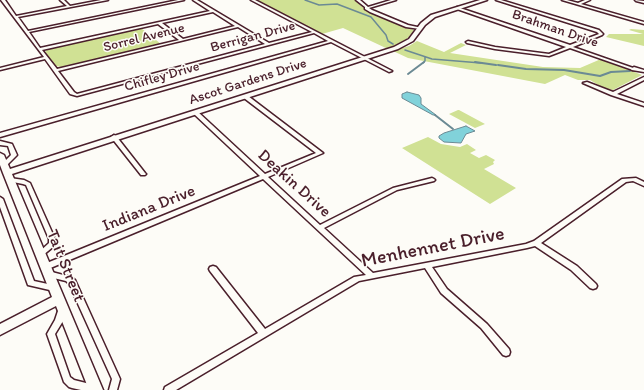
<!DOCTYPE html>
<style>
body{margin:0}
canvas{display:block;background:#fdfcf7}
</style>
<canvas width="644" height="390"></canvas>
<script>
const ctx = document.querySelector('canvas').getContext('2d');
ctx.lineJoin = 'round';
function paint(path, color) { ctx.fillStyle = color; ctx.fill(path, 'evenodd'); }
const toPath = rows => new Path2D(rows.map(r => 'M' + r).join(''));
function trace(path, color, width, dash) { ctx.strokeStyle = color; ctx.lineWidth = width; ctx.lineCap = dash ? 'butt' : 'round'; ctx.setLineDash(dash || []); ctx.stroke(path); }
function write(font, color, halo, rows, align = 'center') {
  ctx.font = font + ' Itim,sans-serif'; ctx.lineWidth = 3; ctx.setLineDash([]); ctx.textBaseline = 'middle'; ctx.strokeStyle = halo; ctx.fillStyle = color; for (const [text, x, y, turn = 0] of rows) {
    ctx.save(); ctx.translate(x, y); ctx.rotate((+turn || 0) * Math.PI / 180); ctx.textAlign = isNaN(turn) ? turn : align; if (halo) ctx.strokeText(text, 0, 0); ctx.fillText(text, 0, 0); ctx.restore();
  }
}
paint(toPath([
 [256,0,355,0,367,11,414,30,407,39,388,49,343,28,322,34],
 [141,28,161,44,61,67,56,66,45,52,49,48],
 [631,29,644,30,644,46,606,37,609,34,643,34,629,30],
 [417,41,444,52,461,43,466,45,450,53,543,67,580,68,601,59,642,75,613,90,605,89,590,80,578,80,565,75,545,84,408,58,393,51,409,46],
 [458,110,459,110,485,124,475,128,449,114],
 [428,137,441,144,460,147,467,144,476,150,470,153,479,158,486,155,495,160,493,162,494,164,484,169,516,188,490,204,402,148]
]), '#d0e194');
const water = toPath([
 [407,92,419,95,421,98,421,104,436,115,433,115,402,98,402,94,407,92],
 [466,126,475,131,466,134,461,143,444,142,439,138,439,136,444,133,466,126]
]);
paint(water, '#81d2da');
trace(water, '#6b8a94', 1);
trace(toPath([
 [305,0,319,5,337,4,371,17,386,35,388,41,393,44],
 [405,50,432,59,481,63],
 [423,63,425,61,425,57]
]), '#6b8a94', 1.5);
trace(toPath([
 [475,62,496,65],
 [498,65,526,69,564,70,600,76,611,72,630,71],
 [408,74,424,62],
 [435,115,453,129]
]), '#6b8a94', 2);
const street = toPath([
 [1,0,5,0,16,16,67,6,60,0,64,0,70,6,101,0,108,0,18,17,28,31,178,0,184,0,29,32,40,48,210,11,193,0,197,0,269,43,312,32,251,0,255,0,392,71,389,72,331,42,0,137,0,133,328,41,314,33,77,96,70,94,45,59,0,70,0,68,44,57,1,0],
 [213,12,235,26,183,39,162,23,213,12],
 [158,24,179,40,57,69,42,50,158,24],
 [238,27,265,44,77,94,74,92,58,71,238,27],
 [356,0,360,0,368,7,391,0,396,0,369,8,372,10,408,25,422,28,420,29,406,27,370,12,365,9,365,7,356,0],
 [496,0,501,0,599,30,603,34,602,35,573,47,636,69,633,70,570,48,549,56,495,49,467,43,466,42,468,41,495,47,549,54,566,47,457,9,457,7,570,45,599,34,597,32,496,0],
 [562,0,567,0,578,3,585,0,590,0,581,4,644,22,644,24,562,0],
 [635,0,644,1,644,3,636,1,635,0],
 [644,77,644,80,617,94,644,103,644,106,611,95,583,83,587,82,613,92,644,77],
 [244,96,248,96,323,153,268,177,320,225,393,188,432,178,434,179,435,180,434,181,397,190,324,228,373,273,526,244,534,241,622,179,636,178,644,182,644,186,633,181,626,182,541,243,577,266,596,284,597,286,596,288,593,289,590,288,571,270,535,246,527,248,432,267,447,289,487,324,509,349,510,352,509,355,506,356,503,355,481,328,441,293,425,268,359,281,176,390,164,390,165,387,258,333,210,271,209,269,210,267,213,266,216,267,265,329,354,277,366,275,263,179,48,269,45,270,42,269,41,267,42,265,260,176,194,114,194,112,198,112,265,174,316,153,244,98,244,96],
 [114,135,116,136,145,173,146,174,145,175,141,175,111,137,114,135],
 [0,141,12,144,17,155,6,166,4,167,1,165,11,155,8,146,0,145,0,141],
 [10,178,24,180,30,183,55,239,54,246,42,256,38,256,37,254,49,243,49,239,26,185,23,184,8,181,7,180,8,179,10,178],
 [0,197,3,199,34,281,57,286,58,288,57,290,54,291,28,285,0,207,0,197],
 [48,271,71,277,75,280,120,379,117,390,109,390,112,379,69,284,66,281,45,276,44,274,45,272,48,271],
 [62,307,65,308,66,310,63,321,55,334,70,377,74,380,98,386,99,390,81,390,72,388,69,387,64,382,63,379,47,334,55,320,59,308,62,307]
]);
const secondary = toPath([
 [480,0,487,0,435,17,425,25,413,41,398,49,12,174,103,390,89,390,56,306,0,335,0,324,52,297,3,173,0,165,0,153,4,155,10,169,394,47,409,39,421,23,431,15,480,0],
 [634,67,644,70,644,72,632,70,631,69,634,67]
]);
trace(street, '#4a1f2b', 3);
trace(secondary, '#4a1f2b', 3);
paint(street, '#fdfcf7');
paint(secondary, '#fdfcf7');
write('14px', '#4a1f2b', '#fdfcf7', [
 ["Brahman Drive",555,29,19],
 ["Berrigan Drive",253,37,-15],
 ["Sorrel Avenue",144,38,-14],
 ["Chifley Drive",162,77,-16],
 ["Ascot Gardens Drive",248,82,-18]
]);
write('17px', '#4a1f2b', '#fdfcf7', [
 ["Deakin Drive",294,184,42],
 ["Indiana Drive",149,209,-22],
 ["Tait Street",65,266,68]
]);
write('20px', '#4a1f2b', '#fdfcf7', [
 ["Menhennet Drive",433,248,-11]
]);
</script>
